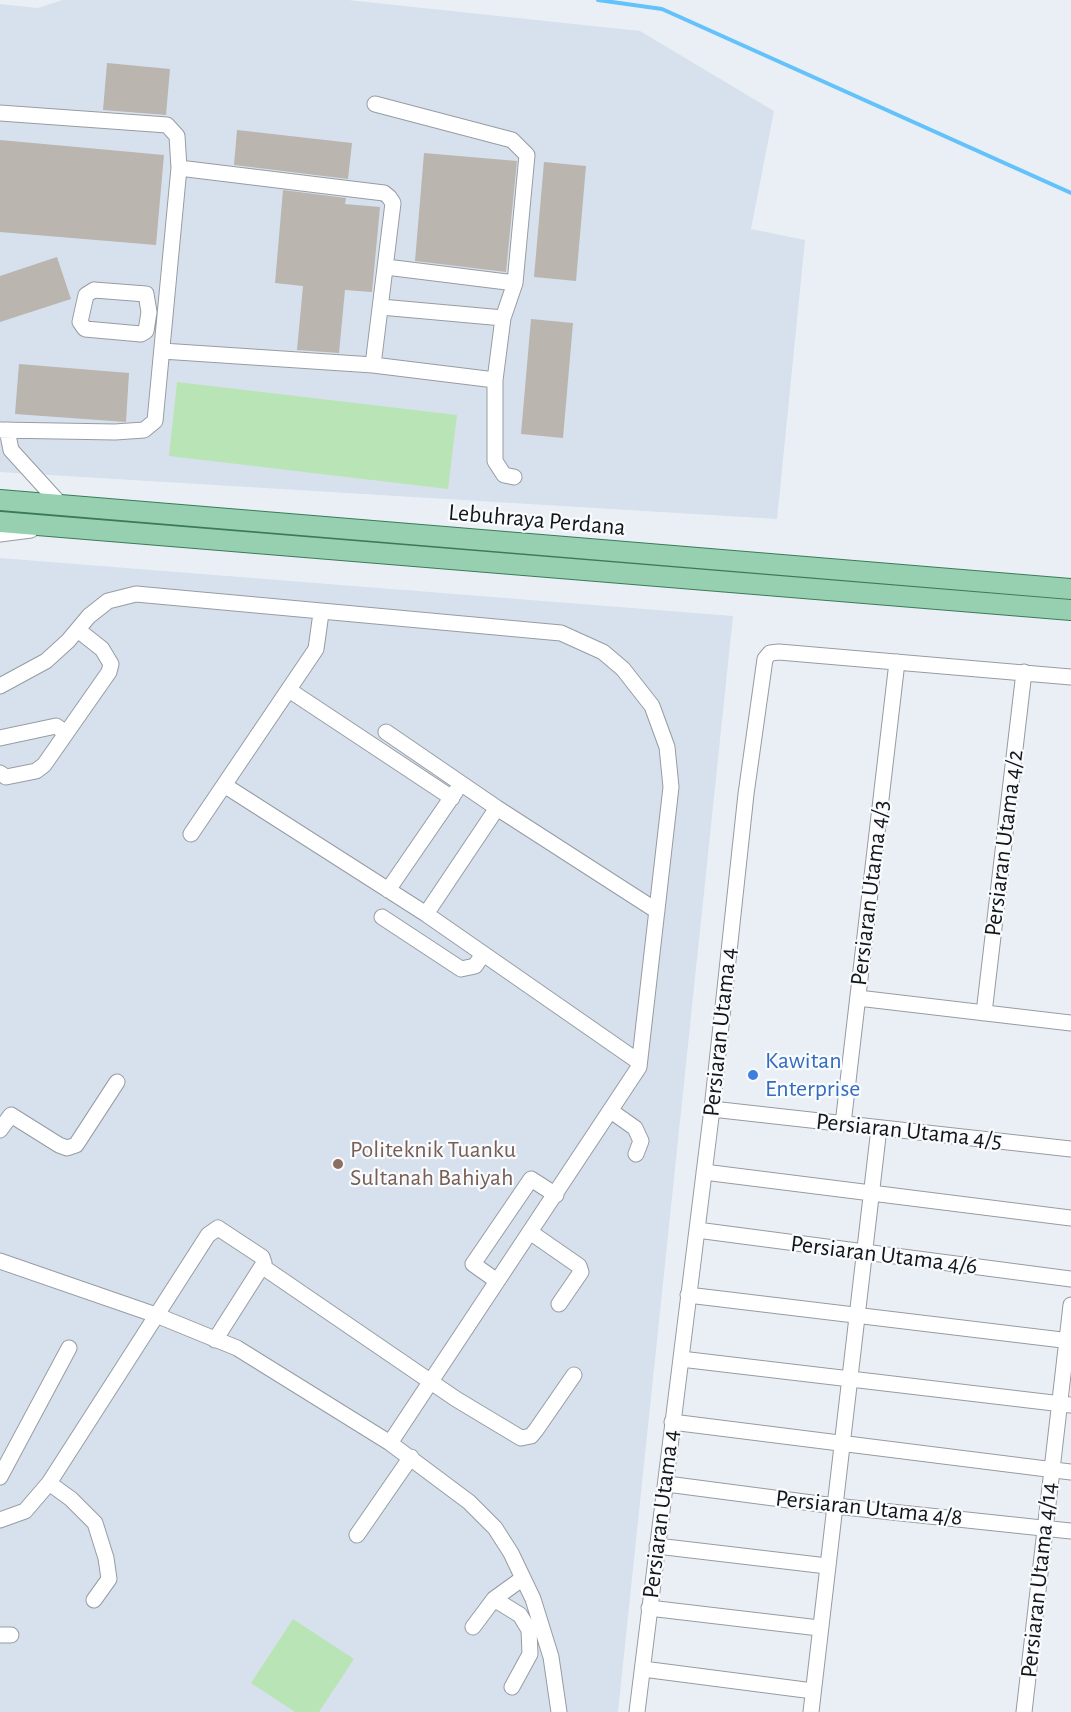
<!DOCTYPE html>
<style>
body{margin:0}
canvas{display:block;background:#e9eff5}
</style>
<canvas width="1071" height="1712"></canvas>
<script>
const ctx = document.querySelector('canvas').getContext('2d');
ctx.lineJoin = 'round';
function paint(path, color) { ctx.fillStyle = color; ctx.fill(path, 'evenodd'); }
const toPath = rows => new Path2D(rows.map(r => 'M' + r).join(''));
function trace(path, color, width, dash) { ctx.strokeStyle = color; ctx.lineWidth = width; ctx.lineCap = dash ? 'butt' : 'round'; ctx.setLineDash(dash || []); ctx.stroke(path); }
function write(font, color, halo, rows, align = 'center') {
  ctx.font = font + ' "Alegreya Sans",sans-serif'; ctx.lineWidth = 4.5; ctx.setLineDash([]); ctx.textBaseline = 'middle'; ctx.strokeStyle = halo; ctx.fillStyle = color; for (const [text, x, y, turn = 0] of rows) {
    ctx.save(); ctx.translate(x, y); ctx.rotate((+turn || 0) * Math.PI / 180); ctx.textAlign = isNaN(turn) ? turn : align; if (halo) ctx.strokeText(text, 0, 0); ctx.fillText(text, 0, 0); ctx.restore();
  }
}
paint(toPath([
 [62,0,348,0,640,31,774,111,751,229,805,240,777,519,0,472,0,4,38,8],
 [0,558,733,616,618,1712,0,1712]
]), '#d7e1ed');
paint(toPath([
 [177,382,457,415,448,489,169,456],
 [293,1619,354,1659,319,1712,295,1712,251,1683]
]), '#b9e4b6');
trace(toPath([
 [598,0,662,9,1071,193]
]), '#64c2fb', 4);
paint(toPath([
 [107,63,170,69,166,115,103,110],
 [237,130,352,143,348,179,234,165],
 [0,140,164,155,156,245,0,232],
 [424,153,517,161,506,272,415,261],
 [544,162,586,166,576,281,534,277],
 [283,190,346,198,345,204,380,207,372,292,345,290,339,353,297,350,303,286,275,283],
 [57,257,71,299,0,322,0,276],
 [531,319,573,323,563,438,521,434],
 [19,364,129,373,126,422,15,414]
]), '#bab5ae');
const minor = toPath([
 [375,104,512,140,527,155,515,283,503,318,495,380,495,461,504,475,514,477],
 [0,113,167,125,177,136,179,168,155,421,144,430,115,432,0,430],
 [179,168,384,193,389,197,393,203,373,365],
 [386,267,515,283],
 [94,290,146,294,149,312,146,331,141,334,85,329,80,322,86,295,94,290],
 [381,307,503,318],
 [162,351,373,365,495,380],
 [7,430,11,450,61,505],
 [0,534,31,530],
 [0,686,46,661,68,641,89,616,108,601,136,594,561,633,603,652,623,669,652,706,667,747,671,787,639,1067,390,1443],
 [289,690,452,798],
 [386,732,497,808,657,911],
 [0,738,56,726,66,733],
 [0,773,6,777,36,771,44,765,109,672,111,664,102,649,78,630],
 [224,785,426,914,639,1062],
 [191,834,316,649,321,613],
 [388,890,456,791],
 [426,914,497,808],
 [382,917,461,969,475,966,483,954],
 [858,998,1071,1023],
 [984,1013,1024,672],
 [712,1109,1071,1149],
 [611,1111,635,1128,641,1141,636,1154],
 [843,1124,897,662],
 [0,1130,11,1115,59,1145,67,1148,76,1145,117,1082],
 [704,1172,1071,1218],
 [697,1230,1071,1279],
 [530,1232,579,1266,581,1272,559,1304],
 [0,1261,156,1315,237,1348,390,1443,469,1502,495,1528,511,1553,533,1599,551,1657,559,1712],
 [263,1267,456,1399,521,1438,531,1436,536,1430,574,1375],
 [497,1281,473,1264,531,1179,556,1195],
 [688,1295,1071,1341],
 [681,1359,1071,1405],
 [672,1422,1071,1472],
 [0,1477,69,1348],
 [49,1483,71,1499,95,1523,106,1558,109,1579,94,1600],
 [667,1484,835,1506,1071,1531],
 [0,1520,25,1511,49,1483,208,1235,218,1228,262,1257,264,1263,215,1340],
 [357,1535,411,1457],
 [657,1546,827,1566],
 [494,1599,520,1615,529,1630,530,1654,512,1687],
 [649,1608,819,1628],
 [473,1627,494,1599,523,1578],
 [0,1635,11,1635],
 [643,1669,813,1691],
 [637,1712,712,1109,746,794,765,659,770,653,779,652,1071,677],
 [811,1712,879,1128],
 [1024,1712,1071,1305]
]);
const major = toPath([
 [0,500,1071,589],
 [0,522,1071,610]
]);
trace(minor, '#979ca2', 17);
trace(major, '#3b7a59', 22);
trace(minor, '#fff', 15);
trace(major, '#96d0b0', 20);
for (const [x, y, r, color] of [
 [753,1075,6,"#3f7fe0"],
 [338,1164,6,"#8d6e63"]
]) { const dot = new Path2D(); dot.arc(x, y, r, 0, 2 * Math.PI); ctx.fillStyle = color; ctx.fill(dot); trace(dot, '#f9fcfe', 2); }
write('24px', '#131517', '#f9fcfe', [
 ["Lebuhraya Perdana",537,520,5],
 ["Persiaran Utama 4/2",1004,843,-83],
 ["Persiaran Utama 4/3",870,893,-83],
 ["Persiaran Utama 4",720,1032,-84],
 ["Persiaran Utama 4/5",909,1131,6],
 ["Persiaran Utama 4/6",884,1255,7],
 ["Persiaran Utama 4/8",869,1508,6],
 ["Persiaran Utama 4",661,1514,-83],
 ["Persiaran Utama 4/14",1039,1580,-84]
]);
write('24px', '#366cbe', '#f9fcfe', [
 ["Kawitan",765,1061],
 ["Enterprise",765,1089]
], 'left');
write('24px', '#785e54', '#f9fcfe', [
 ["Politeknik Tuanku",350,1150],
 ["Sultanah Bahiyah",350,1178]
], 'left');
</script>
